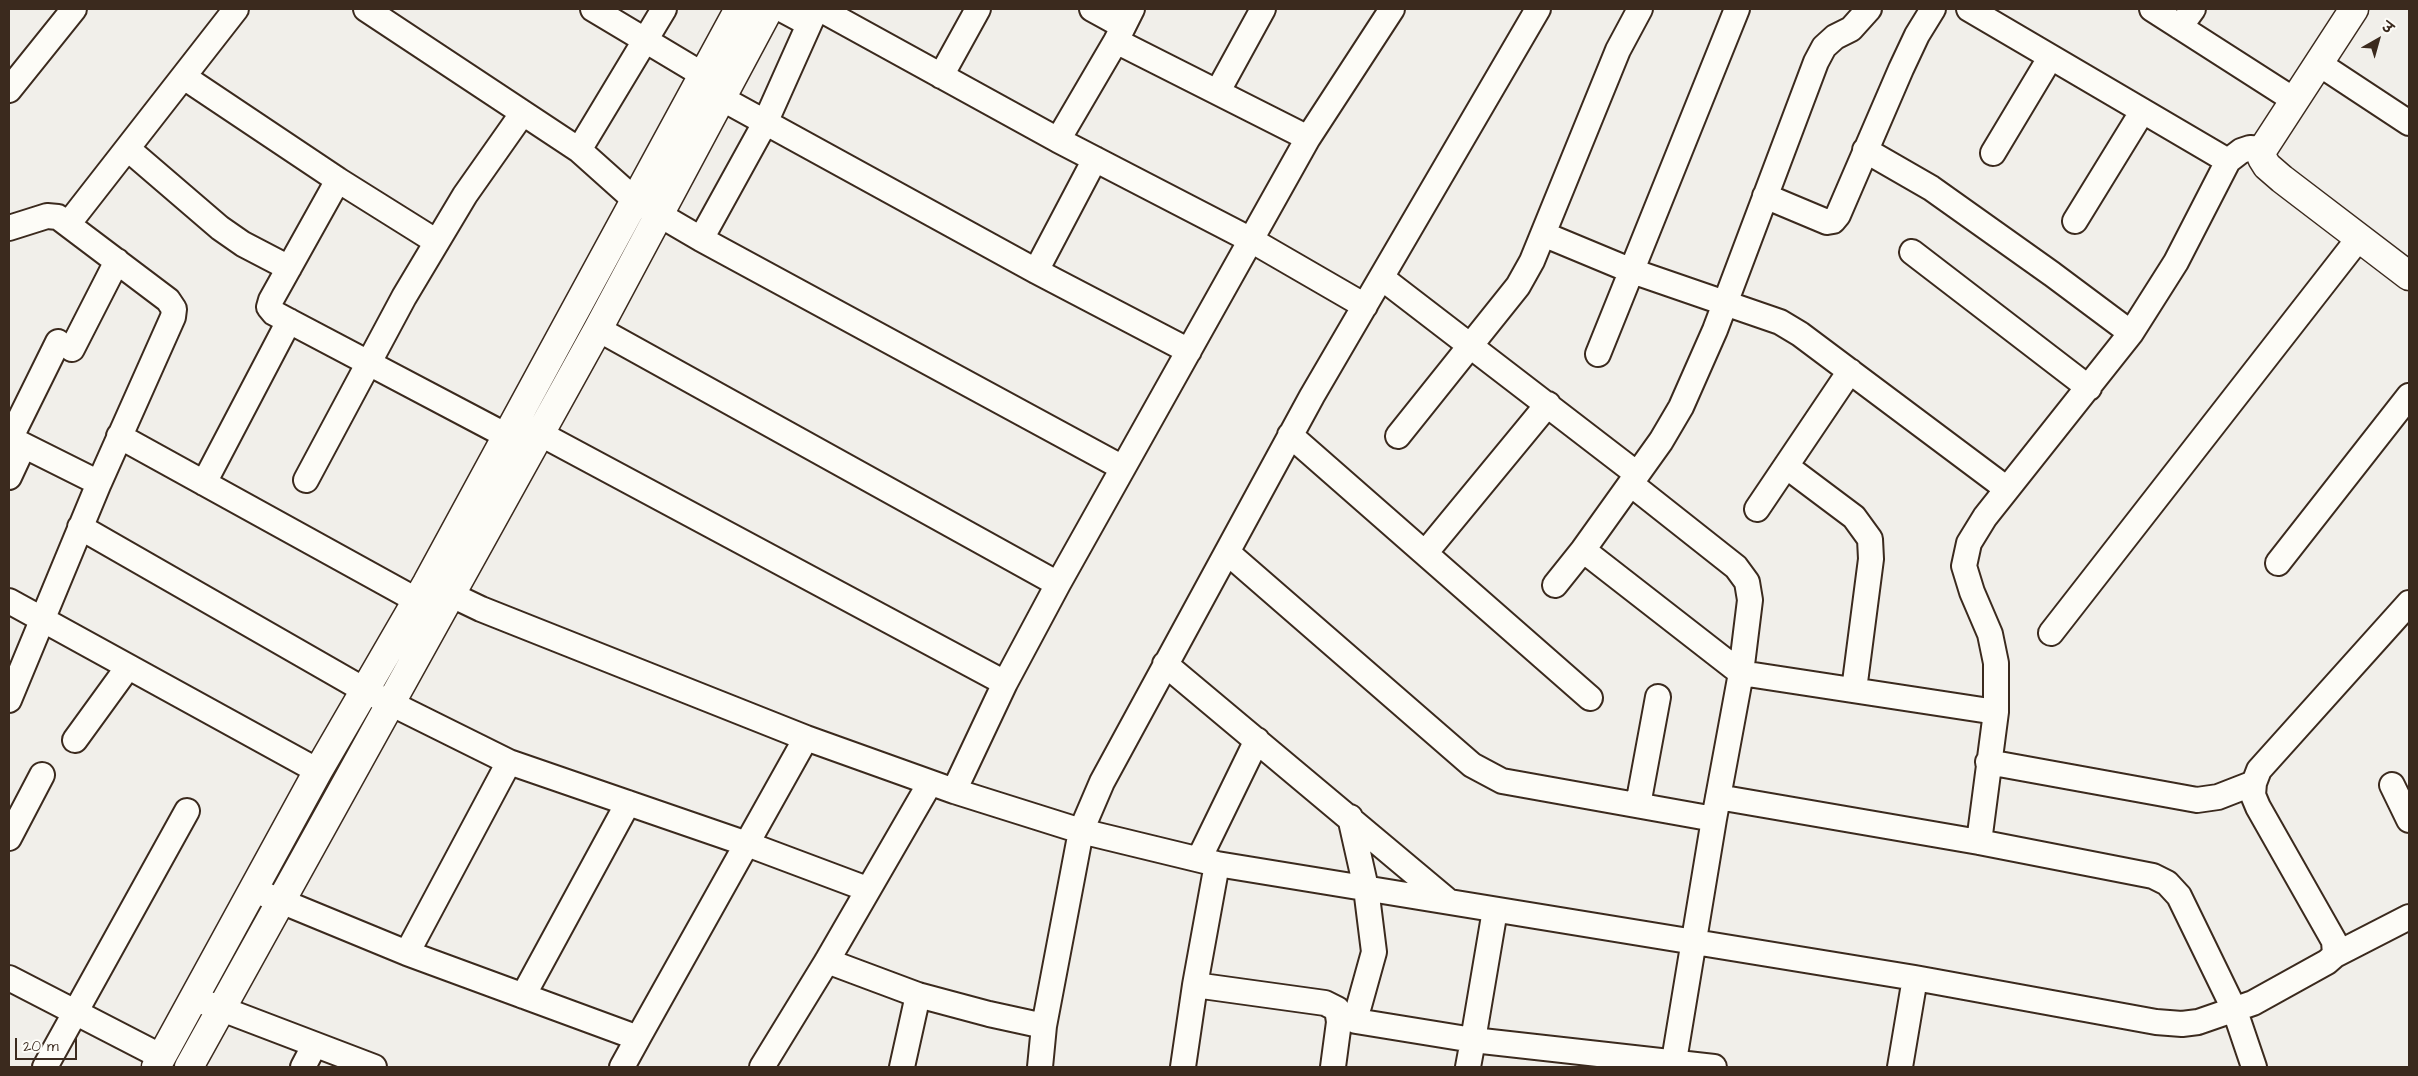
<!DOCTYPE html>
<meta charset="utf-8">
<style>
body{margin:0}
#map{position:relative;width:2418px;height:1076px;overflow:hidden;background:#f1efea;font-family:"Architects Daughter","Playpen Sans Deva",sans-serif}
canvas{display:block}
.frame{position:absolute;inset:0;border:10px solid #3b2a1e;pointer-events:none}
.north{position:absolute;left:2353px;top:15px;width:50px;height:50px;-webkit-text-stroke:4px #fdfcf7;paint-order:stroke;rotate:38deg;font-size:14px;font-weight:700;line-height:20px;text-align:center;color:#3b2a1e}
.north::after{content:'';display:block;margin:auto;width:18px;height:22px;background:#3b2a1e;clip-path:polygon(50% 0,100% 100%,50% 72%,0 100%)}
.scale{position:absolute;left:15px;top:1038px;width:62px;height:22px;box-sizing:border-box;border:2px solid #3b2a1e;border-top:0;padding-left:6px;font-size:15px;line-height:18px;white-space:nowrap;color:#3b2a1e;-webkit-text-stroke:4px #fdfcf7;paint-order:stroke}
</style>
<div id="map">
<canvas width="2418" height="1076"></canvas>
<div class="frame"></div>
<div class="north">उ</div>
<div class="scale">20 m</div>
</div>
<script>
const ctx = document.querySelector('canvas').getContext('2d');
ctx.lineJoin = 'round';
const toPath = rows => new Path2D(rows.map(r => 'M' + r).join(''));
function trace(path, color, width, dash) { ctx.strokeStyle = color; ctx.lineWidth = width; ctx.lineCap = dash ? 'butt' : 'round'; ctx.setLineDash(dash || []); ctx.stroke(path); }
const street = toPath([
 [366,9,579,150,636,201,701,239,1123,468],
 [593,9,720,85],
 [781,9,809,24],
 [820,9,1058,140],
 [1092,9,1123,26],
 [1132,9,1116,41,1058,140,1251,240,1365,306],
 [1969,9,2228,161],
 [2152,9,2294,100],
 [2180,27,2193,9],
 [1116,41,1308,138],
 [2318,63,2409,123],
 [941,76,978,9],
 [184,77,338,180,437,242],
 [9,90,74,9],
 [1218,91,1263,9],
 [721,98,1036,271,1189,351],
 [128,149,220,228,243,244,289,268],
 [579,150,664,9],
 [1865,150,1931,188,2052,274,2131,333],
 [1993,153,2050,58],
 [338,180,271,300,269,307,274,313,289,321,507,436],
 [1765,196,1827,222,1833,221,1838,215,1901,69,1917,35,1933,9],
 [2075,221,2142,112],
 [69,223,236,9],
 [9,228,47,216,58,217,168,300,174,309,173,317,99,483,9,438],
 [1543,234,1632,271,1780,322,1800,334,2007,489],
 [701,239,765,123,816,9],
 [1912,252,2089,388],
 [1036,271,1095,159],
 [1382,278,1637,474],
 [598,329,1058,584],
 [72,349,117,261],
 [1598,354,1737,9],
 [524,425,1005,683],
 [1290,435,1590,698],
 [119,436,418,601],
 [1398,436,1518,286,1532,261,1618,50,1640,9],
 [1786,466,1854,517,1870,539,1871,559,1854,690],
 [9,477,23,447,10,439,58,342],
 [306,480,404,297,465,195,522,114],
 [204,483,289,321],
 [1631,484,1736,567,1747,582,1750,600,1741,673,1714,819,1673,1067],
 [1757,509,1850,371],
 [80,527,366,691,509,762,747,844,867,889],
 [1583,550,1741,673,1996,712],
 [1426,552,1548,404],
 [1228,553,1472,765,1502,781,1714,819],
 [2278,563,2409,396],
 [1555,585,1583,550,1661,441,1681,407,1715,330,1816,62,1824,47,1835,37,1851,29,1869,9],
 [435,587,481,609,806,738,954,791,1081,831,1217,864,1915,978,2156,1022,2182,1024,2198,1022,2253,1003,2327,962,2335,955,2334,941,2258,807,2253,795,2254,783,2259,770,2409,603],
 [9,601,318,771],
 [2051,633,2359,238],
 [1165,664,1448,901],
 [9,700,99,483],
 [75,740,128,667],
 [1988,762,2197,800,2218,797,2254,783],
 [2392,785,2409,820],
 [954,791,1005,683,1058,584,1308,138,1392,9],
 [1718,797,1979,842,2153,876,2167,883,2179,896,2235,1011,2254,1067],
 [1638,805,1658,697],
 [1350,817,1366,888,1374,952,1359,1006],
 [9,838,42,775],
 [1979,842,1996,712,1996,663,1990,634,1972,592,1964,566,1969,543,1985,517,2131,333,2176,262,2228,161,2241,151,2250,148,2263,149],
 [1199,859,1257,740],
 [254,890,407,953,638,1038,806,738],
 [1495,910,1473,1040,1714,1067],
 [407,953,509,762],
 [2335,955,2409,917],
 [827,961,918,995,989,1014,1044,1026],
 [9,978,162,1057],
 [1195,985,1325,1003,1337,1009,1339,1022,1333,1067],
 [523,996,628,803],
 [193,998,374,1067],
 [1356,1021,1473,1040,1468,1067],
 [45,1067,187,811],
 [303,1067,314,1046],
 [622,1067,638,1038],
 [762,1067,827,961,930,783],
 [902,1067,918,995],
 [1040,1067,1044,1026,1081,831,1102,782,1312,396,1538,9],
 [1183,1067,1195,985,1217,864],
 [1900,1067,1915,978]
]);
const secondary = toPath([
 [2354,9,2263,149,2262,158,2267,166,2282,179,2409,276],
 [156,1067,318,771,427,583,739,9],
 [189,1067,598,329,769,9]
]);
trace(street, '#3b2a1e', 28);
trace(secondary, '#3b2a1e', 31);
trace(street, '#fdfcf7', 24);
trace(secondary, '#fdfcf7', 28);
</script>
